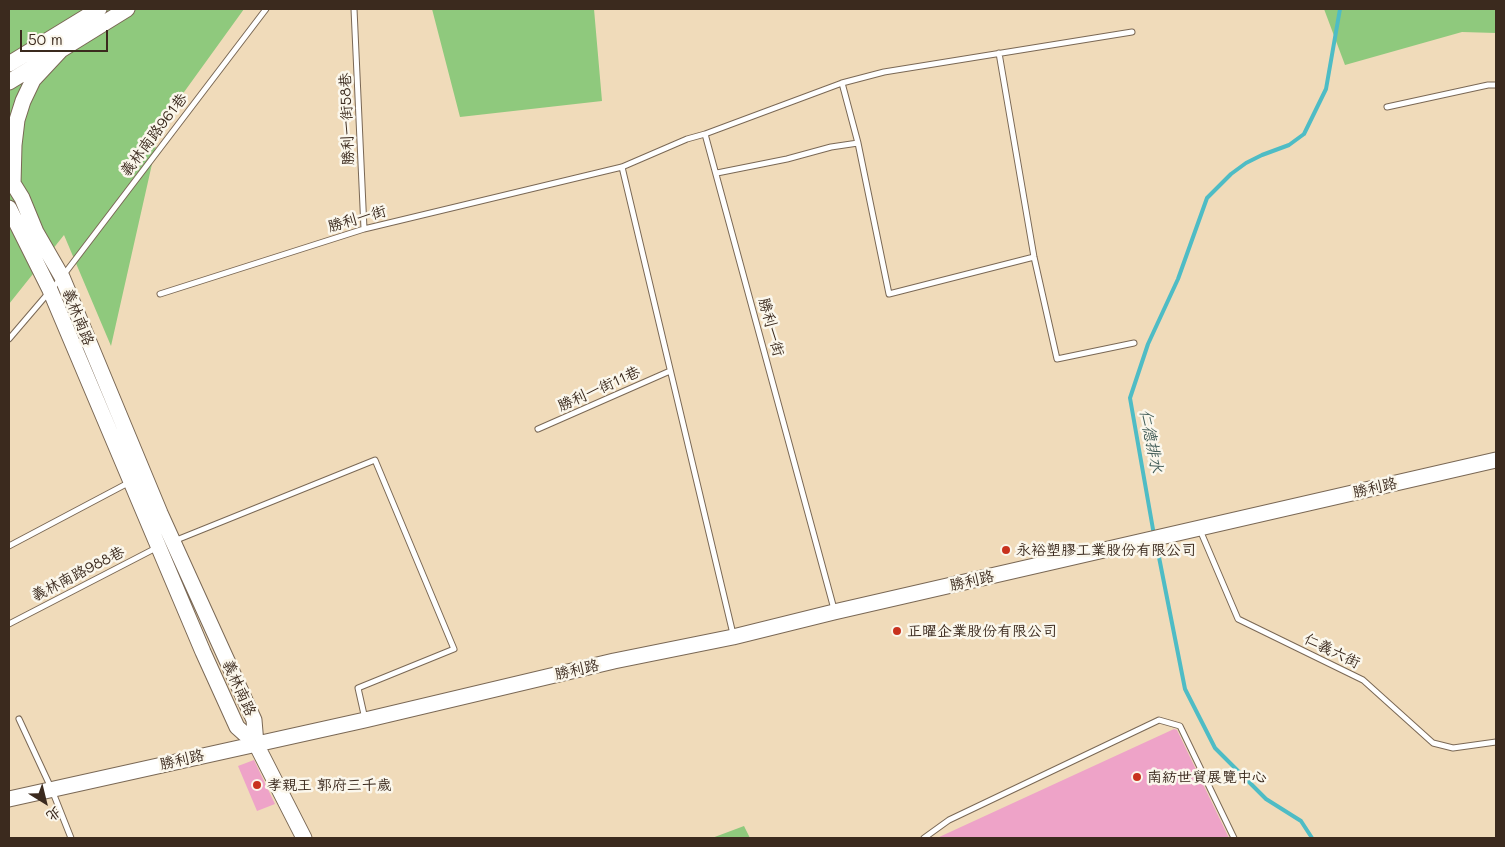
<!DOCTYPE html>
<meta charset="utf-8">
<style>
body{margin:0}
#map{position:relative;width:1505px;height:847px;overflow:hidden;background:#f0dbba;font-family:Mali,"LXGW WenKai TC",sans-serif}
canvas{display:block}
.frame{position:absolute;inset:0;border:10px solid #3b2a1e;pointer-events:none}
.north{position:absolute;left:20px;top:777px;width:50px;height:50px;-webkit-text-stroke:4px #fbf7ec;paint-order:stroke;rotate:144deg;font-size:14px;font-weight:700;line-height:20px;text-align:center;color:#3b2a1e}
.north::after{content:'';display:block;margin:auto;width:18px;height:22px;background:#3b2a1e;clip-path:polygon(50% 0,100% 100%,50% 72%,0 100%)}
.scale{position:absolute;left:20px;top:30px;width:88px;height:22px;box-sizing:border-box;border:2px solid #3b2a1e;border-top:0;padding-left:6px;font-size:15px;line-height:18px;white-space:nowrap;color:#3b2a1e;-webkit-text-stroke:4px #fbf7ec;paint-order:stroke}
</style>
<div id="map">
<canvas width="1505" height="847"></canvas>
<div class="frame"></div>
<div class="north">北</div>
<div class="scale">50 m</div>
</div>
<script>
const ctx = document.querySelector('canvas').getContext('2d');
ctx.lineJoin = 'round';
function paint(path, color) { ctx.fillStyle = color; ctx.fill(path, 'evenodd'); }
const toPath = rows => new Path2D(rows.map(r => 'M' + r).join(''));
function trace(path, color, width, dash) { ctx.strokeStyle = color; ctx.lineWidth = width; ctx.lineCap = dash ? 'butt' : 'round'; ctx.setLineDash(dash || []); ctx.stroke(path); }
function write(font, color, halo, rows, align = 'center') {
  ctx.font = font + ' Mali,"LXGW WenKai TC",sans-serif'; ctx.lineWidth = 5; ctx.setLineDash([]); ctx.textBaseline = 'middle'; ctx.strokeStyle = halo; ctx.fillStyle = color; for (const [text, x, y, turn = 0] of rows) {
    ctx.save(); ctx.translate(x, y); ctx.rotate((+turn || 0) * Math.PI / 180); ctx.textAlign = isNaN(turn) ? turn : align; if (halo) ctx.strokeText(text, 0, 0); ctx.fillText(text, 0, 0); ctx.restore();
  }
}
paint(toPath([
 [9,9,244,9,161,124,111,346,64,235,9,304],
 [432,9,594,9,602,101,460,117],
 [1324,9,1496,9,1496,33,1462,32,1345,65],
 [744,826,750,838,712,838]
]), '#8fc97d');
trace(toPath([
 [1154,535,1130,398,1148,344,1178,279,1207,198,1231,174,1246,163,1262,155,1289,145,1304,134,1326,89,1340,9],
 [1156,542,1185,689,1215,748,1266,799,1301,821,1312,838]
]), '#4ebcc5', 4);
paint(toPath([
 [1174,729,1177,730,1229,838,937,838],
 [254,760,275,804,257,811,238,766]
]), '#eea3c8');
const lane = toPath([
 [354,9,364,229],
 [999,53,1034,257,1057,359,1134,343],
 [842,83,858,143,889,294,1034,257],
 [1387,107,1488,85,1496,85],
 [705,134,842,83,884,72,1132,32],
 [622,167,733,634],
 [717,173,787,159,831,147,858,143],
 [160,294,364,229,622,167,687,139,705,134,834,609],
 [9,339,62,277,266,9],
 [538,429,670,371],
 [1200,530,1238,619,1363,680,1433,743,1453,748,1496,742],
 [174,541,375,460,454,649,358,688,365,719],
 [9,546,130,482],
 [9,624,156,548],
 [19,719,52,790,71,838],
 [924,838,949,820,1159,720,1180,726,1234,838]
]);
const secondary = toPath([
 [9,64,99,9],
 [9,82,127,9],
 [9,177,22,198,36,232,62,277,160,513,254,720,256,744],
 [13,184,14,145,17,120,23,101,33,80,61,50],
 [9,208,50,290,203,652,237,727,256,744,304,838],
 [9,799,365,720,614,661,733,637,834,612,1496,460]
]);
trace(lane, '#7a6855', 7);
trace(secondary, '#7a6855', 17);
trace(lane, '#fff', 5);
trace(secondary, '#fff', 15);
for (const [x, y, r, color] of [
 [1006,550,5,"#c8321e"],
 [897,631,5,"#c8321e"],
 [1137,777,5,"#c8321e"],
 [257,785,5,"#c8321e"]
]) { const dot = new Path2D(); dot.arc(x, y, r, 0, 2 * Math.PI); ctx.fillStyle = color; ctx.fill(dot); trace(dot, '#fbf7ec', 2); }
write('15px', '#3b2a1e', '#fbf7ec', [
 ["勝利一街58巷",347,119,-92],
 ["義林南路961巷",154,135,-53],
 ["勝利一街",357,219,-16],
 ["義林南路",78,317,68],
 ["勝利一街",771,327,75],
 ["勝利一街11巷",599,389,-24],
 ["勝利路",1375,488,-13],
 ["義林南路988巷",78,574,-27],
 ["勝利路",972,581,-13],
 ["仁義六街",1332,651,26],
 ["勝利路",577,670,-13],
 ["義林南路",239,688,66],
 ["勝利路",182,760,-13]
]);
write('15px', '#3b2a1e', '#fbf7ec', [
 ["永裕塑膠工業股份有限公司",1016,550],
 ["正曜企業股份有限公司",907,631],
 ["南紡世貿展覽中心",1147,777],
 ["孝親王 郭府三千歲",267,785]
], 'left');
write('italic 16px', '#425d58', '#fbf7ec', [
 ["仁德排水",1151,441,79]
]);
</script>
